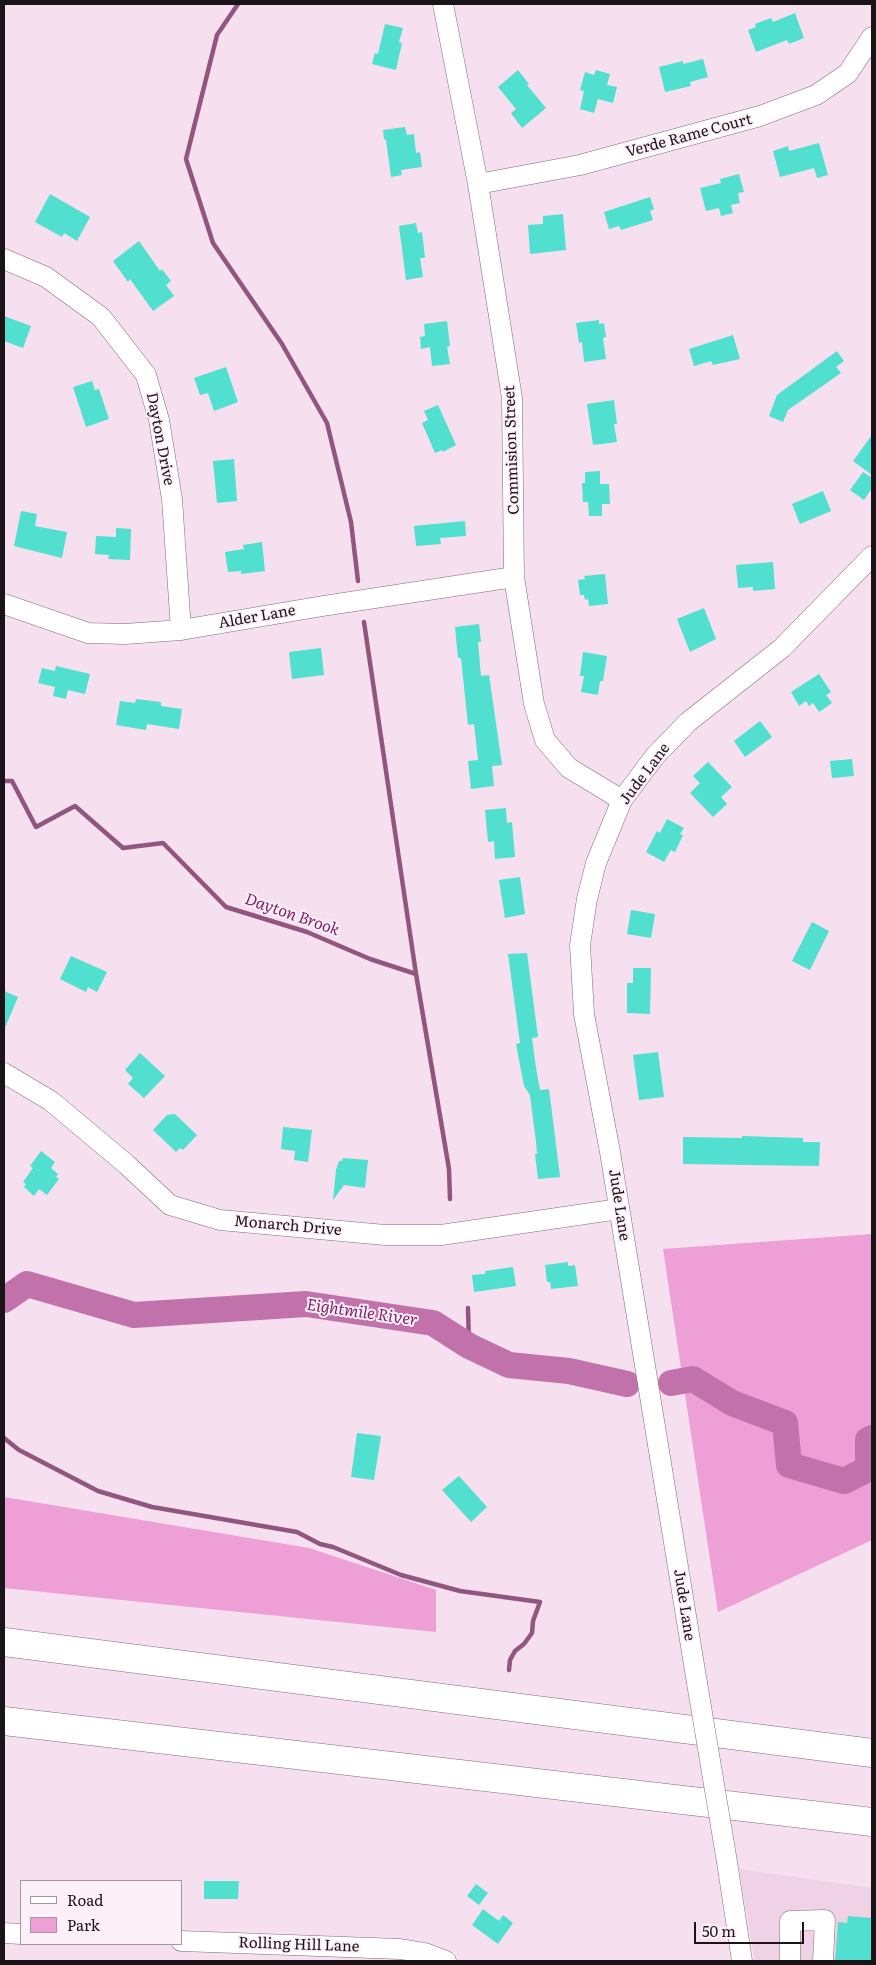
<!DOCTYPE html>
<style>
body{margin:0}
#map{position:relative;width:876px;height:1965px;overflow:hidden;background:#f6dfee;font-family:Literata,serif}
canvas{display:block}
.frame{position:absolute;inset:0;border:5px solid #1a1318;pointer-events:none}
.legend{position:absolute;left:20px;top:1880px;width:162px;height:65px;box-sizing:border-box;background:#fdf0f8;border:1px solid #a2989e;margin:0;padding:6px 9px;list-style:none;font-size:15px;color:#1a1318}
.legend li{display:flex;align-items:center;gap:10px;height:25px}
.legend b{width:25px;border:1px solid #a2989e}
.scale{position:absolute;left:694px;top:1922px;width:110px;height:22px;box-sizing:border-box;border:2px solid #1a1318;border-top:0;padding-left:6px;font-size:15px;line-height:18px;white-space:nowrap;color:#1a1318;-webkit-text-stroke:4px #fdf0f8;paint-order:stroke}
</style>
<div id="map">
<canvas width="876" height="1965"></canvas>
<div class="frame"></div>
<ul class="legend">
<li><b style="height:6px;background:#fff"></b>Road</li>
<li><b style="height:14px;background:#ee9fd6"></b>Park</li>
</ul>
<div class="scale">50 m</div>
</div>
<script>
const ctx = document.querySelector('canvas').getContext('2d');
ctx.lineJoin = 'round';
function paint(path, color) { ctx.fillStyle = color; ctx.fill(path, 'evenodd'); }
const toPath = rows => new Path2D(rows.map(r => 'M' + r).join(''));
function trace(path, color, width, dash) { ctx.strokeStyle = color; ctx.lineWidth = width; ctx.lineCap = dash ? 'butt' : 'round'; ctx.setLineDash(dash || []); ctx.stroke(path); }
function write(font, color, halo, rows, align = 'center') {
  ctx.font = font + ' Literata,serif'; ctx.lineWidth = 4; ctx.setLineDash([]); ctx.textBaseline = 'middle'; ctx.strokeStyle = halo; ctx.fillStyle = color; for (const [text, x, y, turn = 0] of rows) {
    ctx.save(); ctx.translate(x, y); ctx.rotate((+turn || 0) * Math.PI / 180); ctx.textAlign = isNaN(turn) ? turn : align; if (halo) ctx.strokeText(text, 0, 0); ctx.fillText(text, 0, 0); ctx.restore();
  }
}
paint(toPath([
 [739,1869,872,1888,872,1961,755,1961]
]), '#efd2e5');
paint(toPath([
 [872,1234,872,1540,718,1612,663,1249],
 [4,1497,309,1548,436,1590,436,1632,4,1588]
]), '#ee9fd6');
trace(toPath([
 [238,4,217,35,186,159,213,243,282,344,327,423,351,522,358,581],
 [364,622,416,974],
 [4,781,12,781,36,827,75,806,123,848,163,843,226,907,307,932,370,959,416,974,449,1169,450,1199],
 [468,1308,469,1346],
 [4,1438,19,1450,98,1491,152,1507,297,1532,320,1544,333,1547,401,1575,460,1591,540,1602,533,1621,532,1633,524,1644,515,1651,510,1660,509,1670]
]), '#90567f', 4.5);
trace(toPath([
 [4,1300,27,1284,134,1315,306,1304,433,1323,469,1346,509,1365,569,1371,627,1384],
 [671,1383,693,1379,732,1403,785,1423,789,1465,844,1481,868,1469,868,1440,872,1438]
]), '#c272ab', 26);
paint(toPath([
 [795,13,804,38,789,44,787,40,756,52,748,30,756,27,755,24,771,18,773,22],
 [385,24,403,28,399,42,402,43,396,70,372,64,375,53,378,54],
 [703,59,708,77,690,82,691,86,665,92,659,67,683,61,683,64],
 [518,70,529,84,527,85,546,108,522,128,511,113,516,109,498,87],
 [596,70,610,74,607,85,617,87,613,103,598,99,594,113,580,109,584,91,580,90,585,72,594,75],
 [405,127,407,135,414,134,416,153,420,152,422,167,401,170,402,175,391,177,386,140,384,139,383,130],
 [819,143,828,175,817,178,814,168,780,177,773,151,788,146,789,151],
 [739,174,744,192,738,193,740,203,731,205,733,213,721,216,719,208,706,211,700,188,721,183,720,179],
 [50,194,90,217,77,241,64,233,62,237,35,222],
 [650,197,654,209,650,211,653,220,621,230,619,226,609,229,604,212],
 [563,214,566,250,530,254,528,225,543,224,543,216],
 [416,223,418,233,422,232,425,258,420,258,423,277,406,280,399,226],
 [139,241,160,271,162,269,171,281,166,285,174,296,153,311,130,279,128,282,113,261],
 [4,316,31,326,23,348,4,341],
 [599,320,599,324,604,323,606,337,603,338,606,359,584,362,582,342,579,343,576,323],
 [447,321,450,346,447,347,450,364,432,366,430,347,421,349,420,337,425,336,424,324],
 [733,335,740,359,713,365,711,361,694,366,689,349],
 [837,351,844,361,836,367,841,373,788,410,783,422,769,416,777,395],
 [226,367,238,402,214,411,208,393,200,395,194,378],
 [92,381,95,390,99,389,109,419,86,427,73,387],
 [614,400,617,424,614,424,617,442,593,445,587,404],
 [438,405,456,445,443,452,442,450,435,453,422,423,428,420,424,411],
 [872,435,872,475,853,461],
 [234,459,237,501,217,503,213,461],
 [600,471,600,484,609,484,610,504,602,504,602,516,589,516,588,502,583,502,582,483,585,483,585,472],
 [863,472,872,478,872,488,864,500,850,490],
 [823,491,831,511,800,524,792,504],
 [21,511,37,514,35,526,67,532,62,558,14,546],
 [465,521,466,536,440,538,441,544,416,546,414,526],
 [116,528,131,529,130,560,108,559,109,555,95,554,96,536,116,537],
 [262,542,265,571,241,574,241,571,228,572,225,552,244,549,243,545],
 [773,562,775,589,753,591,753,587,738,588,736,565],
 [605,574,608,604,589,606,588,599,585,600,584,595,580,595,578,580,585,579,584,576],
 [704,608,716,639,690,652,677,619],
 [479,624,481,642,478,642,481,676,489,675,502,765,492,766,494,786,471,789,468,761,478,760,474,724,468,725,461,658,458,658,455,627],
 [321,648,324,675,292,679,289,652],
 [583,652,607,656,603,681,600,681,598,695,581,692,584,676,580,676],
 [56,666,90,674,85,694,68,690,66,699,53,696,55,687,38,683,42,668,55,671],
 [819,674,831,692,826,695,832,703,819,712,813,703,809,706,806,701,799,706,791,692],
 [136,699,161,702,161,706,182,709,179,729,147,724,146,730,116,725,120,701,135,703],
 [760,721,772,737,745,757,734,741],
 [852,759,854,776,832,778,830,761],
 [708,762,732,787,721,797,727,804,713,817,690,793,700,783,693,776],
 [506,808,507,823,512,822,515,857,495,859,494,841,488,842,485,810],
 [667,819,684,828,680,834,683,835,675,852,671,850,664,862,646,852,657,831,660,833],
 [520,877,525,914,505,918,499,880],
 [631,910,655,914,651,938,627,934],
 [812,922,829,931,810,970,792,961],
 [527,953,538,1037,532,1038,536,1068,540,1090,549,1089,560,1177,538,1179,535,1154,537,1154,536,1142,530,1095,524,1086,516,1044,520,1043,508,954],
 [71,956,107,972,97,992,88,987,86,992,60,979],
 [633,968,651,968,650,1014,627,1013,627,983,633,983],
 [4,991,18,997,4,1030],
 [658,1052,664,1097,639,1100,633,1055],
 [140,1053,165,1076,144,1098,128,1084,133,1078,125,1070],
 [175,1114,197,1135,183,1150,180,1148,176,1152,153,1130,167,1115],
 [283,1127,312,1130,308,1162,294,1160,295,1151,281,1149],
 [742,1136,803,1138,803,1142,820,1142,819,1166,683,1164,683,1137,742,1138],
 [41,1151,55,1162,51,1168,58,1174,56,1177,59,1179,47,1195,39,1189,34,1196,24,1187,26,1184,23,1182,33,1168,30,1166],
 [343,1158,368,1160,365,1188,344,1185,333,1200,336,1170,339,1161,342,1161],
 [568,1262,568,1266,575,1265,578,1286,551,1289,550,1282,547,1282,545,1265],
 [513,1267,516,1286,474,1292,472,1275,485,1274,485,1271],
 [357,1433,381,1436,374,1480,351,1477],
 [459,1476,487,1507,471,1522,442,1490],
 [204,1881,239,1881,238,1899,204,1899],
 [476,1884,488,1893,479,1905,467,1896],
 [483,1909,499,1921,503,1915,513,1923,498,1944,472,1925],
 [848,1916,872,1918,872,1961,835,1961,838,1922,847,1923]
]), '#51dfcf');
const minor = toPath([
 [443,4,478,184,512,398,514,577,534,704,545,740,569,768,622,800],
 [478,184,580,165,760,116,816,95,844,76,848,73,872,37],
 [4,259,46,277,101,317,146,375,159,420,172,499,181,630],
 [4,604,88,633,125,634,181,630,323,606,514,577],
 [4,1073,51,1101,126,1164,170,1205,220,1220,385,1235,441,1235,619,1209],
 [697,1683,610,1152,584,1014,580,945,587,899,596,863,622,800,655,756,688,722,782,648,872,556],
 [727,1862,742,1961],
 [4,1933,21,1934],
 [181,1941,400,1949,425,1953,446,1961],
 [790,1961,790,1921,825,1920,823,1961]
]);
const highway = toPath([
 [4,1642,872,1753],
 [4,1721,872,1822]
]);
trace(minor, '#806c79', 21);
trace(highway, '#806c79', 29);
trace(minor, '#fff', 20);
trace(highway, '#fff', 28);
const minorBridge = toPath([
 [697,1683,727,1862]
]);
trace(minorBridge, '#806c79', 21, []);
trace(minorBridge, '#fff', 20);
write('15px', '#1a1318', '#fdf0f8', [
 ["Verde Rame Court",689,136,-15],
 ["Dayton Drive",160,439,79],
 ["Commision Street",512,450,-92],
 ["Alder Lane",257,617,-10],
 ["Jude Lane",645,774,-53],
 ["Jude Lane",619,1205,81],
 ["Monarch Drive",288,1226,5],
 ["Jude Lane",684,1605,81],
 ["Rolling Hill Lane",299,1945,2]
]);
write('italic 16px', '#80216a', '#fdf0f8', [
 ["Dayton Brook",292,915,19],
 ["Eightmile River",362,1313,8]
]);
</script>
